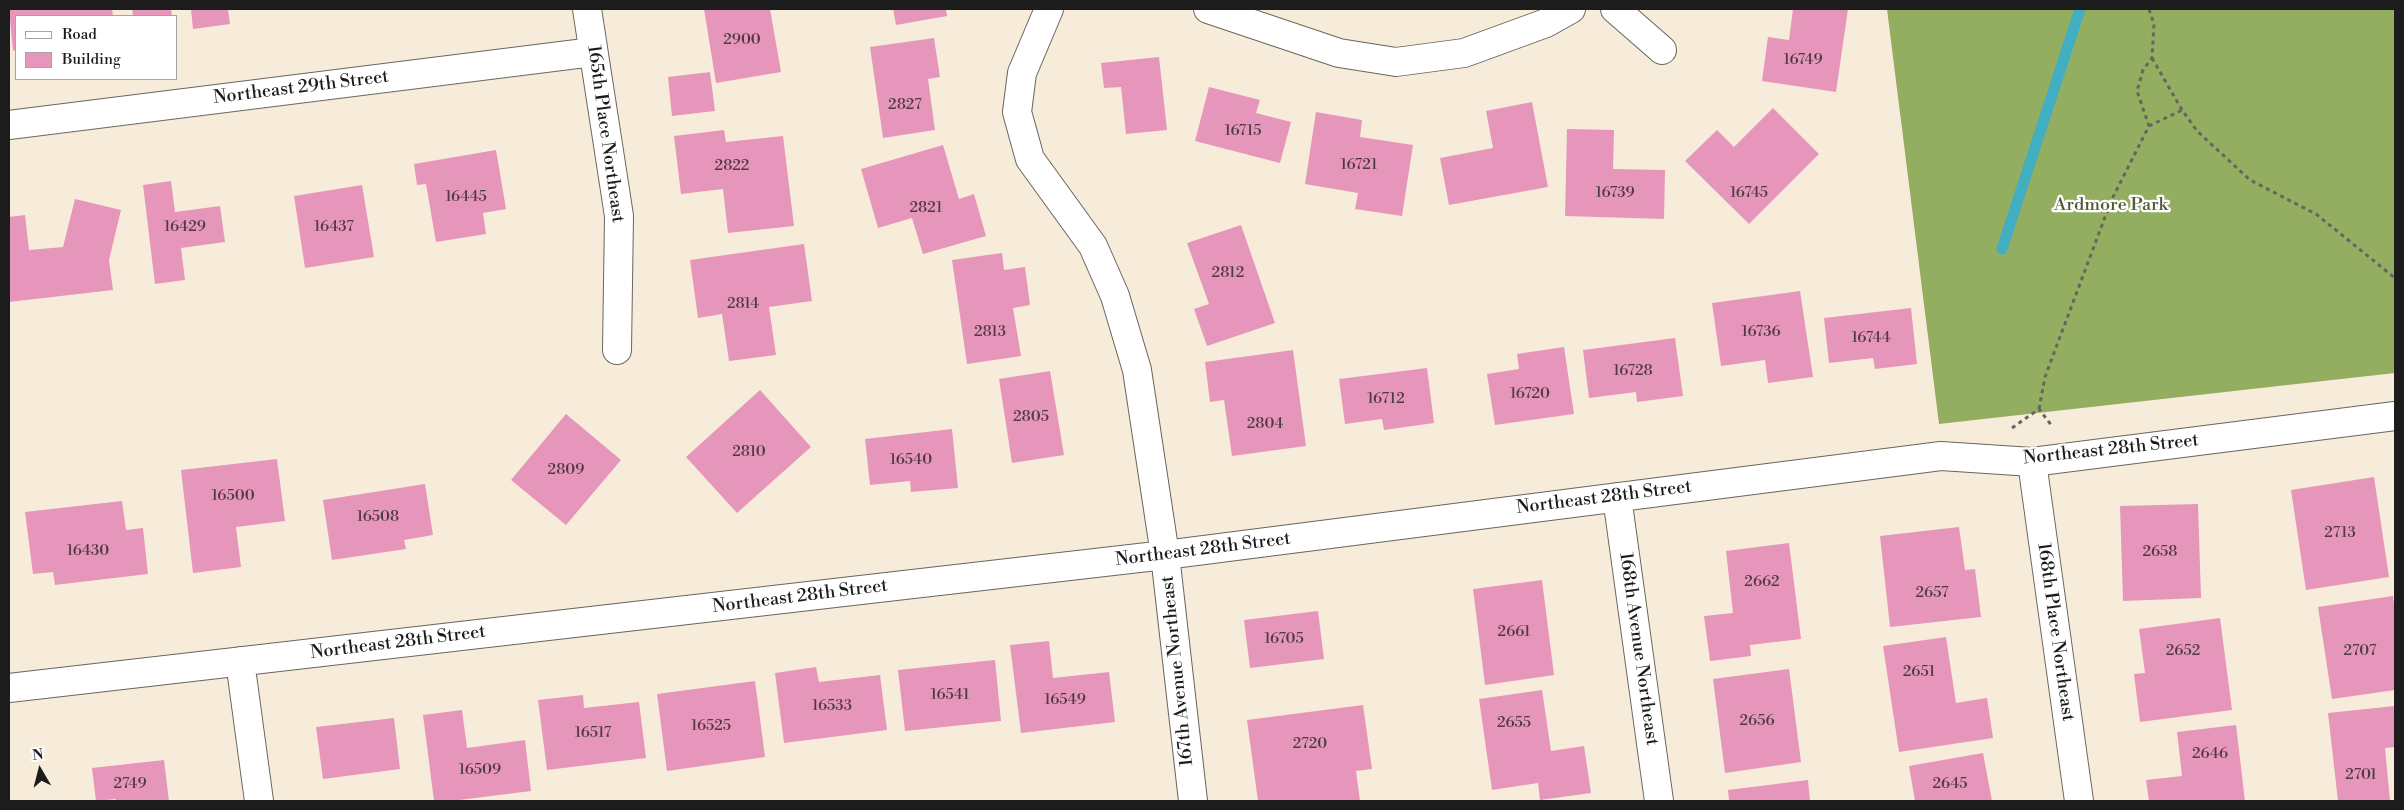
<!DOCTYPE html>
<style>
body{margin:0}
#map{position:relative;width:2404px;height:810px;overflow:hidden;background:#f7ecda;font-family:"Libre Bodoni",serif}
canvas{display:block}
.frame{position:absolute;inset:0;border:10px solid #1c1c1c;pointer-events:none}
.legend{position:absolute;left:15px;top:15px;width:162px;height:65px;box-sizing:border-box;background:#fff;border:1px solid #a4a4a4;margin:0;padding:6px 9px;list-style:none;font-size:15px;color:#1c1c1c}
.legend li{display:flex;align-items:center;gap:10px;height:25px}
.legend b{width:25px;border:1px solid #a4a4a4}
.north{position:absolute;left:15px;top:745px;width:50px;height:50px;-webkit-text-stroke:4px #fff;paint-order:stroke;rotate:352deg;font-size:14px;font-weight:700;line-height:20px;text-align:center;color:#1c1c1c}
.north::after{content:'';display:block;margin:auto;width:18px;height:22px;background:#1c1c1c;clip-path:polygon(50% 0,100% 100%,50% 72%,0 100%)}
</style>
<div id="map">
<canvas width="2404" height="810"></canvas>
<div class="frame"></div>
<ul class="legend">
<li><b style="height:6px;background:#fff"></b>Road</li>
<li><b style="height:14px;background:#e796bb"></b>Building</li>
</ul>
<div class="north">N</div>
</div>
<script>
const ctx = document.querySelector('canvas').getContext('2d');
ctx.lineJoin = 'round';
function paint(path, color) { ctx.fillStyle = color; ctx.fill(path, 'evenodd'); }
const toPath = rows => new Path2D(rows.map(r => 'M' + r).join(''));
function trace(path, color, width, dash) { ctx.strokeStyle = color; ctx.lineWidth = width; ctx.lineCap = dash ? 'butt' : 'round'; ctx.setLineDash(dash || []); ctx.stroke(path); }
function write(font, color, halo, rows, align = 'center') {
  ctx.font = font + ' "Libre Bodoni",serif'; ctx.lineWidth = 4.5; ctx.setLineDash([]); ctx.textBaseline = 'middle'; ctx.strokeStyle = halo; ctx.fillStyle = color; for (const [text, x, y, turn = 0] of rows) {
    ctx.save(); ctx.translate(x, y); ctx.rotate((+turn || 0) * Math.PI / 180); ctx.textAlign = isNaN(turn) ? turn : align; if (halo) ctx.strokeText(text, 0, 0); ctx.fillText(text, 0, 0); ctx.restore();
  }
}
paint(toPath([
 [1887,9,2395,9,2395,373,1939,424]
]), '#93ae60');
trace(toPath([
 [2002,249,2080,9]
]), '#42aec1', 11);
paint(toPath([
 [9,9,112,9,113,16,16,16,16,50,13,51],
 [132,9,171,9,172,16,133,16],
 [191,9,228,9,230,24,193,29],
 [704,9,770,9,781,72,716,83],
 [893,9,946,9,947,16,896,25],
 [1793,9,1848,9,1836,92,1762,81,1768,37,1789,40],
 [934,38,940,77,928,79,935,130,883,138,870,47],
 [1159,57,1167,130,1126,134,1121,87,1104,88,1101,63],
 [710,72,715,111,672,116,668,77],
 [1209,87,1260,100,1256,113,1291,122,1280,163,1195,141],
 [1532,102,1548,187,1449,205,1440,158,1493,148,1486,111],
 [1773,108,1819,154,1749,224,1685,161,1717,130,1734,147],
 [1316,112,1362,120,1360,137,1413,145,1402,216,1355,209,1358,193,1305,184],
 [1567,129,1614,130,1613,169,1665,170,1664,219,1565,216],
 [724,130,726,142,783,136,794,226,728,233,723,189,681,194,674,136],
 [943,145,959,199,974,194,986,236,923,254,912,218,878,228,861,169],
 [496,150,506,209,483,213,486,234,436,242,426,184,417,185,414,164],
 [171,181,175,212,220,206,225,242,181,248,185,280,155,284,143,185],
 [362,185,374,257,305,268,294,196],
 [75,199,121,210,109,260,113,290,9,302,9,217,25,215,29,250,63,247],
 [1241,225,1275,323,1207,346,1194,309,1209,304,1187,243],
 [804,244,812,301,769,307,776,355,729,361,722,314,698,318,690,260],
 [1002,253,1004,270,1025,267,1030,305,1013,308,1021,356,967,364,952,260],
 [1800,291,1813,377,1768,383,1765,360,1721,366,1712,303],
 [1911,308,1917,364,1875,369,1873,358,1829,363,1824,318],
 [1675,338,1683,396,1637,402,1636,392,1589,398,1583,350],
 [1564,347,1574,414,1495,425,1487,374,1519,369,1517,354],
 [1293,350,1306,446,1232,456,1224,400,1210,402,1205,362],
 [1427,368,1434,423,1384,430,1382,419,1345,424,1339,379],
 [1050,371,1064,455,1012,463,999,379],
 [760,390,811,447,737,513,686,457],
 [566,414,621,460,566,525,511,480],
 [952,429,958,488,911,492,910,481,870,485,865,439],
 [277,459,285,521,236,527,241,567,193,573,181,470],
 [2374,477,2389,577,2306,590,2291,490],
 [425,484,433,535,404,540,406,549,332,560,323,500],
 [122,501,126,530,143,528,148,574,55,585,53,572,33,574,25,512],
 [2198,504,2201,598,2123,601,2120,506],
 [1959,527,1965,570,1975,569,1981,617,1890,627,1880,536],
 [1789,543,1801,639,1750,645,1751,656,1710,661,1704,616,1733,613,1726,551],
 [1542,580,1554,675,1485,685,1473,589],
 [2393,596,2395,612,2395,690,2332,699,2318,607],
 [1318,611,1324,659,1250,668,1244,620],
 [2220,618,2232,710,2140,722,2134,674,2145,673,2139,629],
 [1946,637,1956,703,1987,698,1993,738,1899,752,1883,646],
 [1049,641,1053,678,1109,672,1115,722,1021,733,1010,645],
 [995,660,1001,721,905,731,898,670],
 [816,667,819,682,880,675,887,730,784,743,775,673],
 [1789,669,1801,762,1725,773,1713,679],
 [755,681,765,757,667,771,657,694],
 [1542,690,1551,751,1584,746,1591,793,1540,800,1538,783,1492,790,1479,699],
 [583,695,584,708,639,702,646,758,547,770,538,700],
 [1363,705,1372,769,1356,771,1360,801,1258,801,1247,720],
 [2395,706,2395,747,2385,748,2390,801,2338,801,2328,713],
 [462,710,467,748,525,740,531,791,451,801,434,801,423,715],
 [394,718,400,769,323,779,316,727],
 [2236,725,2245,801,2149,801,2146,780,2182,776,2177,732],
 [1983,753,1992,801,1915,801,1909,766],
 [164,760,169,801,116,801,116,799,96,801,92,768],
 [1808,780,1810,801,1729,801,1728,790]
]), '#e796bb');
const street = toPath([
 [587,9,619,216,617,350],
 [1049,9,1022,73,1017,112,1030,159,1093,246,1115,296,1137,370,1165,555,1193,801],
 [1208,9,1339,53,1396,62,1464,53,1546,23,1571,9],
 [1615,9,1662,50],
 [9,125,593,52],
 [2032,462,2079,801],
 [1617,497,1659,801],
 [240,661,259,801],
 [9,688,1165,555,1941,456,2032,462,2395,416]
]);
trace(street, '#69655e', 30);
trace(toPath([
 [2152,58,2182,110,2197,131,2250,180,2316,214,2395,278],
 [2149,126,2182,110],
 [2039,409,2045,377,2111,201,2149,126,2137,91,2143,70,2152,58,2154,24,2149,9],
 [2012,428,2039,409,2052,426]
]), '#69655e', 3, [4, 4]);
trace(street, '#fff', 28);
write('15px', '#4f3a44', null, [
 ["2900",742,40],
 ["16749",1803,60],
 ["2827",905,105],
 ["16715",1243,131],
 ["16721",1359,165],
 ["2822",732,166],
 ["16739",1615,193],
 ["16745",1749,193],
 ["16445",466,197],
 ["2821",926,208],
 ["16429",185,227],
 ["16437",334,227],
 ["2812",1228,273],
 ["2814",743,304],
 ["2813",990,332],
 ["16736",1761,332],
 ["16744",1871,338],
 ["16728",1633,371],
 ["16720",1530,394],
 ["16712",1386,399],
 ["2805",1031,417],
 ["2804",1265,424],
 ["2810",749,452],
 ["16540",911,460],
 ["2809",566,470],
 ["16500",233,496],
 ["16508",378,517],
 ["2713",2340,533],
 ["16430",88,551],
 ["2658",2160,552],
 ["2662",1762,582],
 ["2657",1932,593],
 ["2661",1514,632],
 ["16705",1284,639],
 ["2652",2183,651],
 ["2707",2360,651],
 ["2651",1919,672],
 ["16541",950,695],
 ["16549",1065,700],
 ["16533",832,706],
 ["2656",1757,721],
 ["2655",1514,723],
 ["16525",711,726],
 ["16517",593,733],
 ["2720",1310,744],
 ["2646",2210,754],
 ["16509",480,770],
 ["2701",2361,775],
 ["2749",130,784],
 ["2645",1950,784]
]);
write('18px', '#1c1c1c', '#fff', [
 ["Northeast 29th Street",301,88,-7],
 ["165th Place Northeast",605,134,82],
 ["Northeast 28th Street",2111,450,-6],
 ["Northeast 28th Street",1604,498,-7],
 ["Northeast 28th Street",1203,550,-7],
 ["Northeast 28th Street",800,597,-7],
 ["168th Place Northeast",2055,632,82],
 ["Northeast 28th Street",398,643,-7],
 ["168th Avenue Northeast",1638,649,82],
 ["167th Avenue Northeast",1178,671,-96]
]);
write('18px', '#535938', '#fff', [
 ["Ardmore Park",2111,206]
]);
</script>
